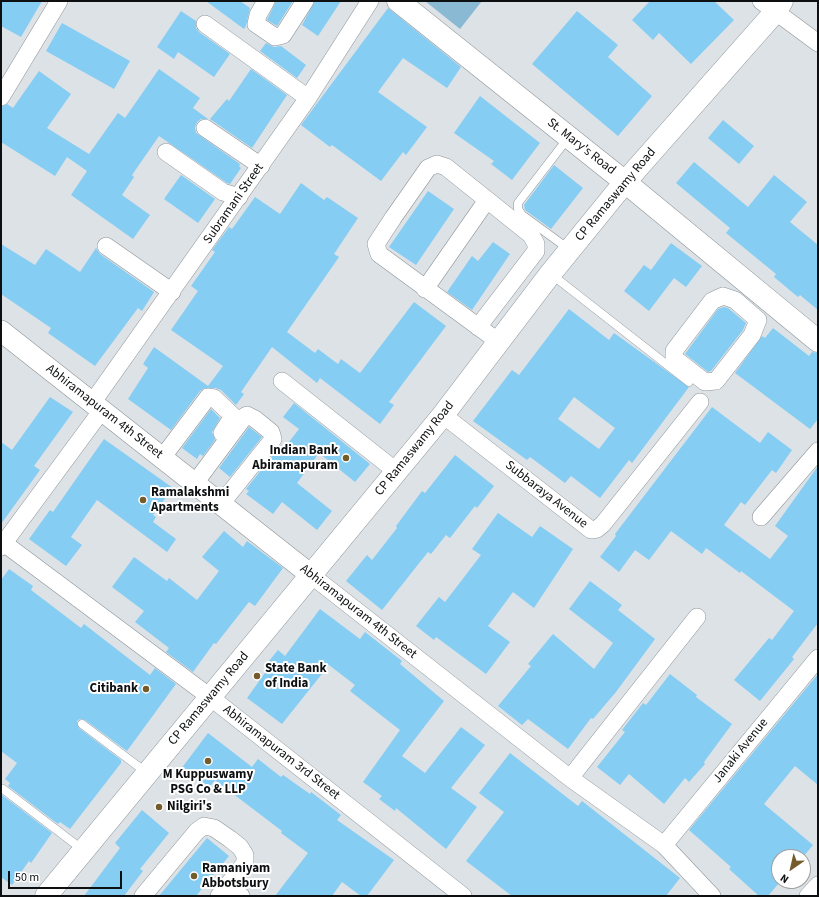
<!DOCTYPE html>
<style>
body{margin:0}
#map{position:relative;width:819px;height:897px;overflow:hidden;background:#dce2e6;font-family:"Source Sans 3",sans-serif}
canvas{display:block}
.frame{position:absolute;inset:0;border:2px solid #0d0f10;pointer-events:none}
.north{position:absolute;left:771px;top:849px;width:40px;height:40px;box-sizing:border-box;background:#fff;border:1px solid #9e9f9f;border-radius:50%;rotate:214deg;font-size:11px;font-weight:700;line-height:16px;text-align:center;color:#0d0f10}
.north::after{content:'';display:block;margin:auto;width:14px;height:18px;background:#735b2b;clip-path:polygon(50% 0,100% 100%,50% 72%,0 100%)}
.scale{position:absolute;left:8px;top:871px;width:114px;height:18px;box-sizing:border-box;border:2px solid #0d0f10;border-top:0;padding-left:5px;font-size:12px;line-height:14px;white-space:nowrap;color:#0d0f10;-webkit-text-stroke:3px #fff;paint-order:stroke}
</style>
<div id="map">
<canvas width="819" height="897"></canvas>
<div class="frame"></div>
<div class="north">N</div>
<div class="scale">50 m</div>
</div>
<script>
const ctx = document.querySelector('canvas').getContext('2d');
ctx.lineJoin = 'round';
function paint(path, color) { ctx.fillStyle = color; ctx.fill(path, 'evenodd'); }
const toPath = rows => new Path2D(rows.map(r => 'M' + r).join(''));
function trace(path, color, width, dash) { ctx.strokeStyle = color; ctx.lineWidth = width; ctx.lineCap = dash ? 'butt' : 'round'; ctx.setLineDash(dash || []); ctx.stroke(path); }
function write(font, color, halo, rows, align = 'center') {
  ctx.font = font + ' "Source Sans 3",sans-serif'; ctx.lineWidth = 4; ctx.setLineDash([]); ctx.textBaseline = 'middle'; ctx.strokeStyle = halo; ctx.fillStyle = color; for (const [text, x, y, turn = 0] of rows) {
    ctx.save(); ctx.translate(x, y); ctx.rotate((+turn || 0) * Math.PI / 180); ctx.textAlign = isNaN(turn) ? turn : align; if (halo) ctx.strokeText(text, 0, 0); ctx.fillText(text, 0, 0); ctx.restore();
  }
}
paint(toPath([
 [425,1,482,1,460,29]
]), '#8ab9d3');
paint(toPath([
 [1,1,42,1,21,37,1,26],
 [206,1,240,1,250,8,246,26,244,29],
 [276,1,293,1,277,26,267,20],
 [315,1,341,1,318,36,302,25],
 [650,1,714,1,734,20,691,64,659,33,653,40,632,20],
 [388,8,461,67,447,88,403,58,378,92,427,127,406,155,403,152,381,181,332,145,330,147,301,125],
 [181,11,196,21,196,28,199,32,230,54,214,77,178,52,174,59,157,47],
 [577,11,618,45,608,57,652,96,618,136,532,64],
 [62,23,130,61,114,89,46,51],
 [266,43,274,47,281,46,306,65,297,78,260,51],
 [159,69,200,98,193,108,208,119,201,119,197,122,195,128,196,133,240,164,239,166,241,168,230,184,227,183,159,136,132,175,134,177,122,195,150,215,133,239,71,195,87,171,67,157,55,176,1,142,1,107,7,104,13,108,39,71,71,94,47,128,89,154,118,113,125,118],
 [251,69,287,95,252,148,210,119,227,99,229,101],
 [480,96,540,143,512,180,491,164,494,161,454,133],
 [723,120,754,146,739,164,708,138],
 [694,162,748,207,774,175,807,202,790,222,818,245,818,310,800,295,798,297,774,277,776,274,726,233,730,228,676,183],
 [554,165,583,188,551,229,525,210,524,205],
 [181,175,215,199,198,223,164,199],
 [301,183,324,200,327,197,358,218,334,254,339,257,287,332,315,353,318,349,338,364,341,359,360,373,414,302,446,326,389,402,394,405,380,424,320,378,317,383,272,347,241,392,244,394,236,405,221,390,216,388,205,388,200,391,171,430,128,399,148,368,143,364,154,347,208,386,223,366,171,330,198,291,191,286,215,252,212,250,229,227,232,229,255,197,280,214],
 [428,191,454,209,416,265,389,247],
 [493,242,510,254,472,310,447,292,472,256,478,261],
 [671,243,702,266,686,287,674,278,649,311,624,291,644,265,651,270],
 [1,244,35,265,46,249,80,272,96,248,100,254,154,292,142,311,138,308,95,366,48,333,51,328,1,294],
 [724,307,728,308,746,323,743,330,711,371,708,372,685,354,718,309],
 [569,309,609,340,614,333,689,387,632,463,629,460,600,498,571,476,565,483,530,457,527,460,473,421,512,370,519,375],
 [574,397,615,428,599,449,558,419],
 [773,328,809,356,812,352,818,353,818,419,810,429,735,373,762,336,765,338],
 [50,397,73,412,34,466,40,470,1,524,1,442,12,450],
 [294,403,370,464,355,482,319,453,297,483,332,511,317,530,282,502,273,514,246,494,249,491,246,489,281,445,285,447,299,429,283,417],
 [712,407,760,443,768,432,792,450,776,473,772,470,745,505,741,502,724,525,770,559,788,536,775,526,818,466,818,623,792,657,794,659,760,701,734,680,769,638,772,640,794,611,741,571,740,573,706,548,702,554,671,531,649,560,635,550,619,572,600,557,616,536,615,534],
 [211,409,220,418,212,432,215,440,203,456,200,454,197,459,182,448],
 [249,427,262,437,230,477,219,468],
 [104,439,173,488,153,515,156,517,153,522,176,539,167,552,97,500,71,537,82,545,66,566,29,539,50,510,53,512],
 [455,455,494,486,477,508,475,506,450,538,446,535,431,554,428,552,382,610,346,581,367,555,372,560,397,528,396,526,422,491,425,493],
 [498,513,532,537,540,526,573,549,534,608,513,592,488,626,510,642,486,674,436,637,434,640,416,626,439,597,445,602,481,555,472,549],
 [224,531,243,547,247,541,283,568,255,606,249,602,216,644,214,643,193,672,166,652,169,648,135,622,144,611,112,587,134,557,167,581,169,578,197,600,219,571,202,557],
 [9,569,33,586,31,590,81,628,84,624,150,675,155,668,176,684,127,751,85,720,80,719,77,721,79,728,121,760,121,763,70,829,60,822,58,824,8,786,10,783,5,779,17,763,1,751,1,580],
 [590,581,622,605,618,610,655,639,616,692,593,719,591,718,568,749,528,719,522,725,498,706,531,666,528,664,553,634,594,669,613,643,569,609],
 [320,609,360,639,365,632,402,661,400,664,444,701,402,756,425,773,461,727,485,745,451,788,477,807,446,849,396,808,395,811,379,799,382,796,363,782,400,730,350,691,355,685,329,665,282,724,247,698,267,670,264,667,278,650,285,656],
 [670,674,697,695,696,697,732,724,704,762,705,764,689,782,685,778,664,804,629,774,620,785,597,767,625,732,622,730,643,703,646,705],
 [818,674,818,785,795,766,764,804,813,845,803,857,779,857,779,883,768,896,759,896,729,869,731,867,689,830],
 [208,733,252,767,258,759,281,777,283,775,310,794,311,792,341,815,337,820,394,860,367,896,361,896,342,882,332,896,275,896,308,853,281,833,282,831,215,780,208,789,181,769],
 [510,753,578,806,582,801,680,878,666,896,512,896,466,861,504,812,479,793],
 [2,795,52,833,31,863,29,861,12,885,1,877],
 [142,810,169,833,140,869,143,871,124,896,84,896,120,848,115,843],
 [207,838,229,856,196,896,159,896]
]), '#85cdf3');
const service = toPath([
 [568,138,518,203,518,209,522,215,570,250],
 [551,274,689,382],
 [82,724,147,773],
 [3,789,83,850]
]);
const minor = toPath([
 [266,1,258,15,256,24,275,37,283,35,305,1],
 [761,1,818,43],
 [205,24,308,98],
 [1,97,59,1],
 [205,128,261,166],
 [166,152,223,192,239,197],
 [106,246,172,292],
 [425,289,487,200],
 [723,296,735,300,758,320,752,335,716,381,705,382,674,358,674,351,712,301,723,296],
 [478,327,536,251,536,244,531,235,446,167,437,164,428,168,393,218,376,244,379,254,499,342],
 [282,381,396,471],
 [92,403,308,98,370,1],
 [443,415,591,530,597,529,603,524,700,402],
 [162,458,208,397,214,398,233,416,222,433],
 [195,483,245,416,247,415,255,419,271,432,273,439,221,504],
 [761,517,818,451],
 [1,541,210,697,463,896],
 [1,547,102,410],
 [311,575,570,778,664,845,712,896],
 [570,778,697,617],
 [664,845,818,658],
 [223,891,233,891,241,896],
 [143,896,197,831,204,826,214,828,230,839,240,847,245,855,245,863,219,896],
 [808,896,818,885]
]);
const tertiary = toPath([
 [1,331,311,575]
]);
const secondary = toPath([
 [398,1,625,182,818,341],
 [46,896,443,415,551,273,625,182,776,11,782,1]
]);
trace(service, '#8d9397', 9);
trace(minor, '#8d9397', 18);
trace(tertiary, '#8d9397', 22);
trace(secondary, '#8d9397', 23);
trace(service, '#fff', 8);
trace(minor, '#fff', 17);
trace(tertiary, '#fff', 21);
trace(secondary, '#fff', 22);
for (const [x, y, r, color] of [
 [346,458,4,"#735b2b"],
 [143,500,4,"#735b2b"],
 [257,676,4,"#735b2b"],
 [146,689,4,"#735b2b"],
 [208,761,4,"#735b2b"],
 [159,807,4,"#735b2b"],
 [194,876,4,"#735b2b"]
]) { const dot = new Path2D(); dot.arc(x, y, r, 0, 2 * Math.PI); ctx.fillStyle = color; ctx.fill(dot); trace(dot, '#fff', 1.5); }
write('13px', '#0d0f10', '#fff', [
 ["St. Mary's Road",581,147,38],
 ["CP Ramaswamy Road",616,195,-50],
 ["Subramani Street",234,204,-55],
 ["Abhiramapuram 4th Street",104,412,38],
 ["CP Ramaswamy Road",415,449,-51],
 ["Subbaraya Avenue",546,495,38],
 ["Abhiramapuram 4th Street",358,612,38],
 ["CP Ramaswamy Road",209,699,-50],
 ["Janaki Avenue",741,751,-51],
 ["Abhiramapuram 3rd Street",281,753,38]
]);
write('bold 13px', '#0d0f10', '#fff', [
 ["Indian Bank",338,451,"right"],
 ["Abiramapuram",338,466,"right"],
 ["Ramalakshmi",151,493],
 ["Apartments",151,508],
 ["State Bank",265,669],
 ["of India",265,684],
 ["Citibank",138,689,"right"],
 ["M Kuppuswamy",208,775,"center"],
 ["PSG Co & LLP",208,790,"center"],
 ["Nilgiri's",167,807],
 ["Ramaniyam",202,869],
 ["Abbotsbury",202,884]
], 'left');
</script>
